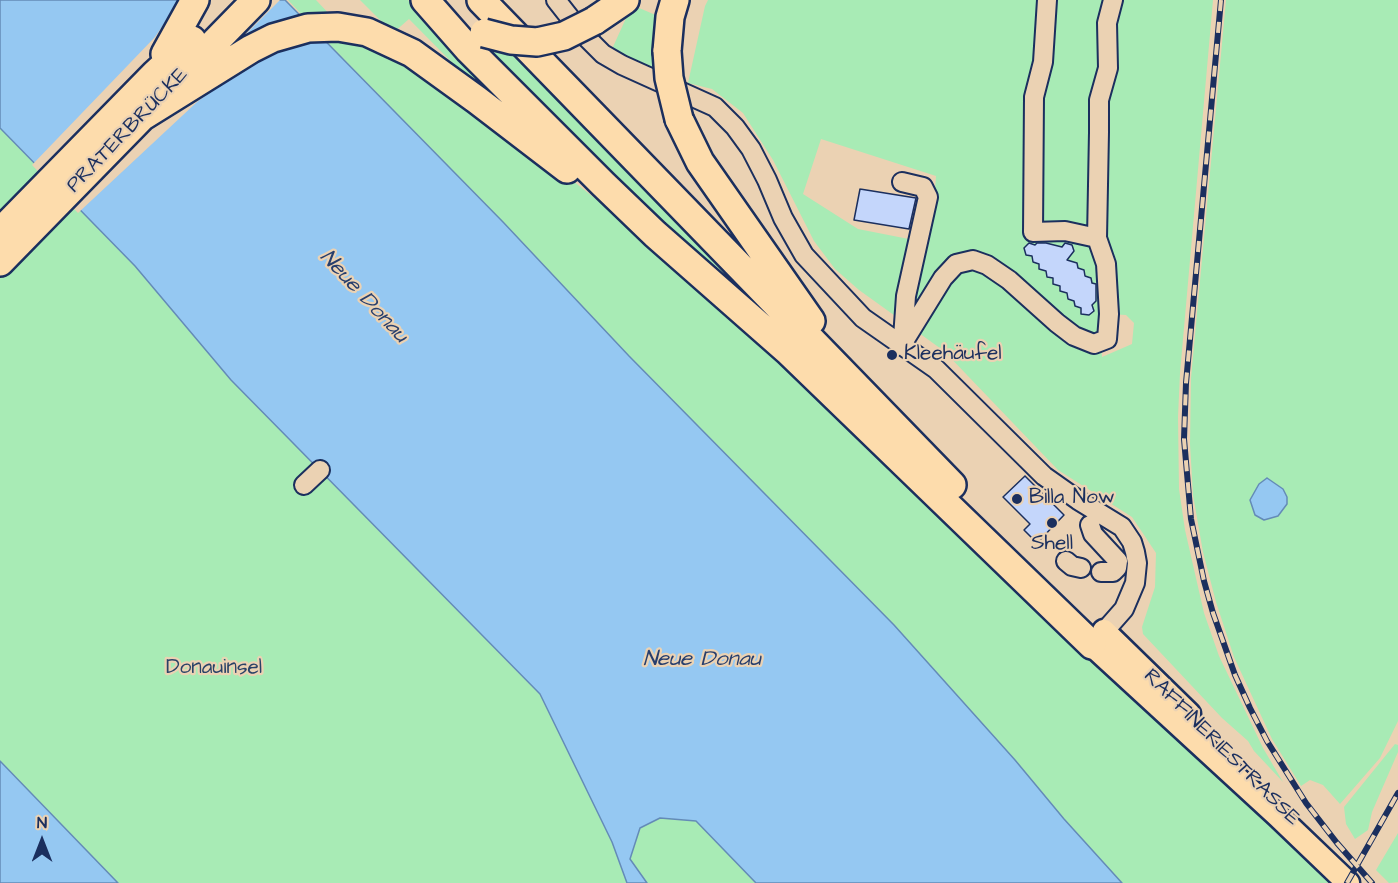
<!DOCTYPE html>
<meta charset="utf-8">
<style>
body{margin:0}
#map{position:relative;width:1398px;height:883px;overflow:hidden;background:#ebd2b3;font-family:"Architects Daughter",sans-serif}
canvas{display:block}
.north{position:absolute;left:12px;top:811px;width:60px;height:60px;-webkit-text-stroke:4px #ebd2b3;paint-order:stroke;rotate:0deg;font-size:16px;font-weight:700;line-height:24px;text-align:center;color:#1b2f5e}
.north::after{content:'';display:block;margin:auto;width:21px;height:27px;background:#1b2f5e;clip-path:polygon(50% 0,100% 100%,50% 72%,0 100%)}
</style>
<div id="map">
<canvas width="1398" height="883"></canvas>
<div class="north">N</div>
</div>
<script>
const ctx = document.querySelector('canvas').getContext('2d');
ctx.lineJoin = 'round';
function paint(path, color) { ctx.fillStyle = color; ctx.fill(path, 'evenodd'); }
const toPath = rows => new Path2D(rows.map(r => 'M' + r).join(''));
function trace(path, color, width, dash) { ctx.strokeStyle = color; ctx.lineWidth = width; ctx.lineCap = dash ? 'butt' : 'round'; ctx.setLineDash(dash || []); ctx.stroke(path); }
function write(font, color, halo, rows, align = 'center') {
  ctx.font = font + ' "Architects Daughter",sans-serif'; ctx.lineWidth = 4.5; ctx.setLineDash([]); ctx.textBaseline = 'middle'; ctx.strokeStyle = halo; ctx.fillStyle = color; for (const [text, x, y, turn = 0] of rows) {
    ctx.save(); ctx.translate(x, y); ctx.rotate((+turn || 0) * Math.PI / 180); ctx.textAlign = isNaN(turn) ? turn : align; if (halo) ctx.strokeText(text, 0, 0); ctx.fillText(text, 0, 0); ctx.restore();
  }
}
paint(toPath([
 [288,0,316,0,332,17,306,19],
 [360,0,408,0,548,146,497,108,409,19,393,33],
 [708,0,1213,0,1180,373,1178,417,1179,489,1185,530,1204,613,1219,656,1263,748,1283,782,1254,751,1248,741,1222,718,1143,634,1142,627,1155,587,1156,553,1132,517,1058,470,944,351,859,290,835,269,814,241,773,160,743,113,712,89,688,83,705,6],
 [821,139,936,176,933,218,924,242,858,229,803,194],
 [1109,314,1126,315,1134,323,1132,344,1102,357,1099,315],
 [1226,0,1398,0,1398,721,1380,758,1340,804,1323,785,1310,780,1301,786,1272,739,1252,696,1234,657,1216,602,1203,552,1193,495,1190,444,1191,378],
 [632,5,658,16,652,68,612,49],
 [334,39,355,42,375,48,406,64,545,166,573,181,668,256,1340,883,1122,883,1064,819,1015,760,894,625,629,356,503,222,326,41],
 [479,45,500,52,524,55,928,474,607,179],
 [0,128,135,266,231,380,540,694,612,842,627,883,118,883,0,761],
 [1395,744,1398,745,1398,752,1372,812,1368,830,1355,839,1346,824,1344,807],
 [660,818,696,821,756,883,647,883,629,859,640,828],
 [1398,833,1398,882,1389,883,1376,870]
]), '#a8ebb5');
const water = toPath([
 [0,0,285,0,503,222,629,356,894,625,1015,760,1064,819,1122,883,756,883,696,821,660,818,640,828,630,859,647,883,627,883,612,842,540,694,231,380,135,266,0,128,0,0],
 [1267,478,1283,489,1287,497,1287,504,1278,516,1264,520,1255,515,1250,500,1259,484,1267,478],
 [0,761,118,883,0,883,0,761]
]);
paint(water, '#95c8f2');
trace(water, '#648bb7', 1.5);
paint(toPath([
 [180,0,280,0,230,50,314,39,277,49,237,71,197,102,78,213,32,165,155,37]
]), '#ebd2b3');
const building = toPath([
 [860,189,916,198,909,229,854,220,860,189],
 [1029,243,1035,245,1037,243,1046,243,1062,247,1065,243,1072,245,1074,251,1067,260,1077,263,1078,268,1084,270,1085,276,1091,278,1092,283,1096,284,1096,301,1092,305,1094,311,1089,315,1081,314,1081,308,1075,306,1074,301,1068,299,1067,293,1060,291,1060,286,1053,284,1053,278,1047,277,1046,271,1039,269,1039,264,1033,262,1032,256,1026,255,1024,248,1029,243],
 [1025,476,1064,515,1037,543,1024,530,1030,524,1003,497,1025,476]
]);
paint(building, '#c4d6fb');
trace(building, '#1b2f5e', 1.5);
const minor = toPath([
 [556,0,582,33,603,54,622,65,715,107,735,127,751,149,767,180,783,218,804,255,863,318,936,369,1044,476,1078,500,1122,527,1132,542,1135,552,1137,563,1135,583,1124,609,1095,642],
 [1047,0,1043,62,1034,97,1033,232,1065,231,1097,238],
 [902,182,923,187,928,197,906,296,903,338],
 [901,346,943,278,956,264,973,260,987,265,1009,280,1057,323,1074,336,1094,344,1107,339,1109,314,1106,264,1097,238,1099,132,1099,100,1108,68,1107,23,1113,0],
 [304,485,320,470],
 [1090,525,1093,534,1118,561,1117,568,1113,572,1101,572],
 [1066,561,1072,566,1081,568]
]);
const major = toPath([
 [1104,631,1189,714],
 [1092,645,1278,816,1348,883]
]);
const highway = toPath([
 [425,0,469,50,603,184,655,234,788,351,1092,645],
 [481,0,952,485],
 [594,21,625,0],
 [667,51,670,17,675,0],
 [165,54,195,0],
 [140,118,251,49,273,38,308,28,338,27,367,32,412,53,477,100,567,169],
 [679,119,700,162,811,321],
 [0,232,155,74,192,40],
 [0,262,256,0]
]);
trace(minor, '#1b2f5e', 22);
trace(major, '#1b2f5e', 27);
trace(highway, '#1b2f5e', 32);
trace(minor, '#ebd2b3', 18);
trace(major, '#fddcac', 22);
trace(highway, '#fddcac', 27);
const rail = toPath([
 [1221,0,1186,383,1184,439,1191,519,1204,581,1213,613,1235,675,1250,708,1267,741,1306,803,1337,843,1372,883],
 [1347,883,1398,793]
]);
trace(rail, '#1b2f5e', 6);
trace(rail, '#ebd2b3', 4, [11]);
const highwayBridge = toPath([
 [484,33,511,40,537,42,564,36,594,21],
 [667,51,669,78,679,119]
]);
trace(highwayBridge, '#1b2f5e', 32, []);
trace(highwayBridge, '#fddcac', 27);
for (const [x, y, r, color] of [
 [892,355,6,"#1b2f5e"],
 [1017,499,6,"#1b2f5e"],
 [1052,523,6,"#1b2f5e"]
]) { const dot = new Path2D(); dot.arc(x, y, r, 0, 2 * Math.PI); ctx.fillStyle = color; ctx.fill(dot); trace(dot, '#ebd2b3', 2); }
write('21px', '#1b2f5e', '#ebd2b3', [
 ["PRATERBRÜCKE",128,131,-46],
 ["RAFFINERIESTRASSE",1221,748,45]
]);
write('21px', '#1b2f5e', '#ebd2b3', [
 ["Kleehäufel",904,355],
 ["Billa Now",1029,499],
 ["Shell",1052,545,"center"]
], 'left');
write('21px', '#294267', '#ebd2b3', [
 ["Donauinsel",214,669]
]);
write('italic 22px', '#273e6d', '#ebd2b3', [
 ["Neue Donau",363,297,47],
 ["Neue Donau",702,660]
]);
</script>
